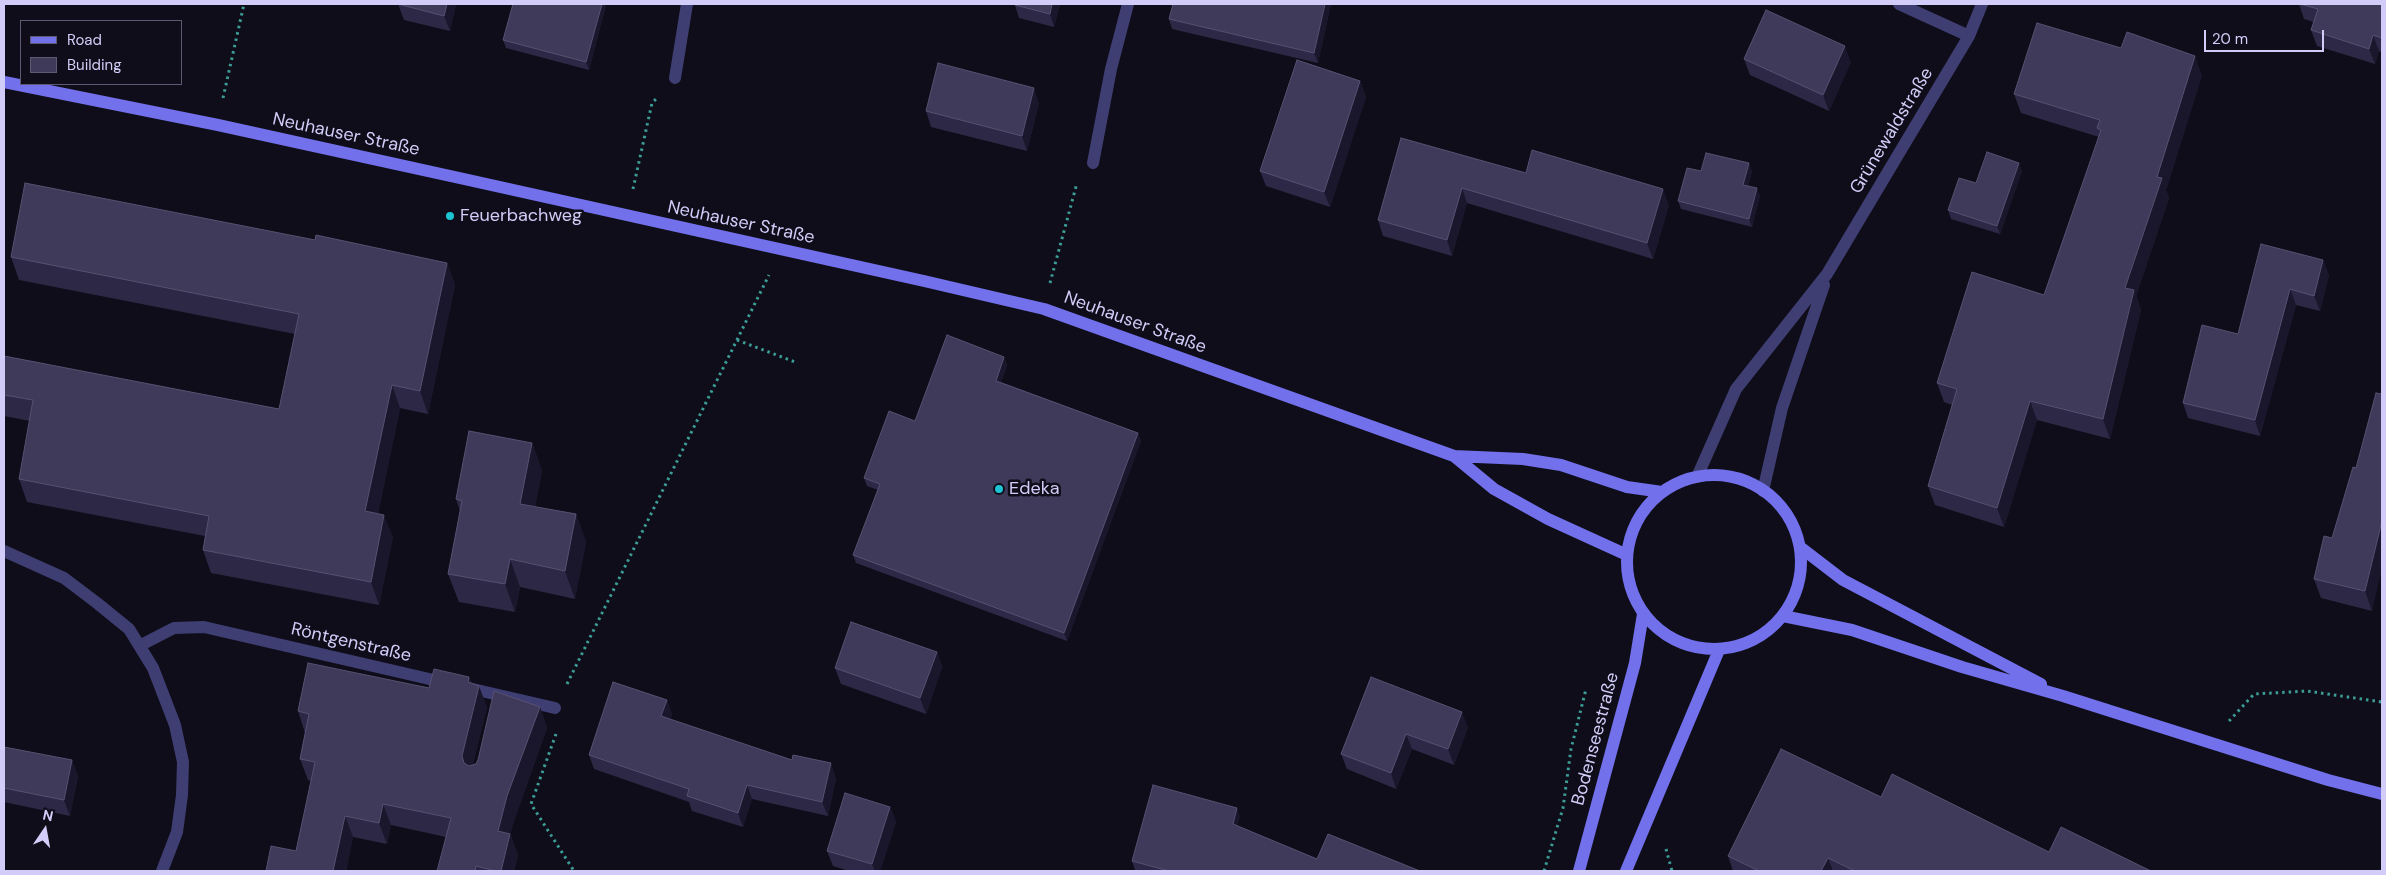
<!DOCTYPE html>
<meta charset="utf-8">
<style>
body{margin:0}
#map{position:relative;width:2386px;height:875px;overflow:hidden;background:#0f0d19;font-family:"DM Sans",sans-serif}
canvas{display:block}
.frame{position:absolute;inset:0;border:5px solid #d1ccf8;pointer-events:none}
.legend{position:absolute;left:20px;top:20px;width:162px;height:65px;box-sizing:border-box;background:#0f0d19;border:1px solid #5d5972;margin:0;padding:6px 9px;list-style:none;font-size:15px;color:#d1ccf8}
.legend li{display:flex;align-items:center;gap:10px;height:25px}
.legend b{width:25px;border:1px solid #5d5972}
.north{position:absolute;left:20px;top:805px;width:50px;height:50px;-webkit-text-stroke:4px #0f0d19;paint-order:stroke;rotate:12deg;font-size:14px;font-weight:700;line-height:20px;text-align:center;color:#d1ccf8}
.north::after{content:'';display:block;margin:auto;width:18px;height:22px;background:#d1ccf8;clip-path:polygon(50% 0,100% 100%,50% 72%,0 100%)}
.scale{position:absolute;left:2204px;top:30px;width:120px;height:22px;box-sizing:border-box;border:2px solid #d1ccf8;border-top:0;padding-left:6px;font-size:15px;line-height:18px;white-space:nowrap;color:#d1ccf8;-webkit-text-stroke:4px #0f0d19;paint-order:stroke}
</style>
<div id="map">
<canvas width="2386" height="875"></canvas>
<div class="frame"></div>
<ul class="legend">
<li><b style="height:6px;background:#7270eb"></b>Road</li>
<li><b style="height:14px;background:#3f3a59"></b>Building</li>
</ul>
<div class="north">N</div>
<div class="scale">20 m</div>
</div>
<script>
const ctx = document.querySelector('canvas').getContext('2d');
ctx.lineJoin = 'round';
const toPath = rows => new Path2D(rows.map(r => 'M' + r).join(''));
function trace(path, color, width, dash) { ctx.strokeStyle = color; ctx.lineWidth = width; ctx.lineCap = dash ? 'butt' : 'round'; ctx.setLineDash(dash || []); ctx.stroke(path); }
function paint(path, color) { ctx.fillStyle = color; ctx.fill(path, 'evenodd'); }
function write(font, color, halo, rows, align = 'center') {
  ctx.font = font + ' "DM Sans",sans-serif'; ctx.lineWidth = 5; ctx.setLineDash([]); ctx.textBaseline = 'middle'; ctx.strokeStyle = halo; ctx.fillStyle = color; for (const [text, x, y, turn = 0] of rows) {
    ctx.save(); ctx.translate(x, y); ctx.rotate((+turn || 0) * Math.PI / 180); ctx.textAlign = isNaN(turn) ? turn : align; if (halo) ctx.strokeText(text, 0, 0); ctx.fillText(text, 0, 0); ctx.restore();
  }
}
trace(toPath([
 [223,98,244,4],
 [633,189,652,103,658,97],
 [1050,283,1077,183],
 [737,340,795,362],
 [567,684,769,275],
 [2229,721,2254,694,2307,691,2382,702],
 [556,734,531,804,574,871],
 [1666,849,1672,871],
 [1544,871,1563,808,1571,749,1586,689]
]), '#3c9d96', 3, [2.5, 4]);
trace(toPath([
 [141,645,174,628,204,627,555,708]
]), '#3f3e72', 12);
trace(toPath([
 [1899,4,1969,36],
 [675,78,687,4],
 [1093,163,1111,69,1128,4],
 [1697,477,1736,389,1827,274,1969,36,1982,4],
 [1763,491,1782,408,1824,285],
 [4,551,64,578,97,603,129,629,153,668,175,725,183,762,182,795,177,832,162,871]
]), '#3f3e72', 12);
trace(toPath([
 [4,82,218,125,464,179,924,281,1044,309,1454,456,1494,489,1548,519,1627,555],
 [1454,456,1523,459,1561,465,1627,487,1662,492],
 '1627 562a87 87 0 1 1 174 0a87 87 0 1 1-174 0Z',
 [1800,547,1843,580,2041,684],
 [1783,616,1852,630,1962,667,2063,696,2328,780,2382,794],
 [1579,871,1635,663,1643,614],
 [1626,871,1719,650]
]), '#7270eb', 12);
paint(toPath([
 [398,4,456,4,450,31,404,20],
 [1060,4,1054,27,1019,18,1015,5],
 [1331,4,1318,63,1172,29,1169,19],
 [2299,4,2382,4,2382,52,2379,51,2375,64,2317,46,2311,30,2314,22,2304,19],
 [606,5,589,70,506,48,503,40],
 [1744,59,1851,62,1829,111,1750,75],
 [2202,75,2166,190,2169,198,2136,296,2141,310,2110,439,2037,420,2004,527,1935,505,1928,486,1952,405,1944,402,1937,383,2044,295,2099,137,2021,113,2014,94],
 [1360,81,1366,97,1330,207,1266,186,1260,171],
 [1039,103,1027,151,931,127,926,111],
 [1401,138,1526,173,1669,205,1653,259,1467,203,1452,256,1383,236,1378,220],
 [1701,171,1752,171,1748,186,1760,196,1752,227,1681,209,1678,201],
 [2022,171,2000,234,1951,219,1948,210,1976,183],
 [315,240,447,263,455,285,428,414,400,408,378,514,393,537,379,605,211,573,203,550,205,536,27,502,19,479,30,421,4,416,4,356,279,409,295,334,19,280,11,257],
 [2323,260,2329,275,2320,311,2296,305,2260,436,2188,418,2183,403,2238,334],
 [1004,357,1007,365,1001,382,1138,433,1141,441,1067,641,856,563,853,555,878,490,867,486,864,478,915,421],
 [532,443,542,471,535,507,576,514,586,542,575,599,520,587,515,612,459,602,448,574,460,511,456,499],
 [2356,468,2372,611,2321,598,2314,579,2332,538],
 [937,652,942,667,926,714,841,684,835,668],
 [469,677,472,683,487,707,473,764,476,764,540,707,547,728,515,818,510,834,518,855,514,871,437,871,446,837,391,825,387,844,353,837,346,871,266,871,296,851,311,781,308,780,300,759,305,733,298,711,429,688],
 [1371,677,1468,727,1454,765,1412,749,1396,789,1347,769,1341,754],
 [667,700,672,715,670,719,836,778,828,816,752,799,743,827,692,811,689,802,594,769,589,755],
 [4,747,72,760,78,776,70,816,4,802],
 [1881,797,2049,852,2151,871,1733,871,1728,856],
 [890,807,896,822,880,871,849,871,833,866,827,851],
 [1240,816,1237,826,1317,859,1420,871,1141,871,1135,870,1132,861]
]), '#2d2845');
paint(toPath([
 [447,4,456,4,450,31,444,16],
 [602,4,606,4,606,5,589,70,586,62],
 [1052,4,1060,4,1054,27,1050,14],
 [1325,4,1331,4,1318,63,1314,53],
 [2373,35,2379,51,2375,64,2369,49],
 [1845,46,1851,62,1829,111,1823,95],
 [2195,56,2202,75,2166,190,2169,198,2136,296,2141,310,2110,439,2103,419,2125,288,2157,177],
 [1360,81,1366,97,1330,207,1324,192],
 [1034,88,1039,103,1027,151,1022,136],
 [1749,163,1752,171,1746,193,1743,185],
 [2019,163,2022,171,2000,234,1997,226],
 [1462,188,1467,203,1452,256,1447,240],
 [1757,188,1760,196,1752,227,1749,219],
 [1663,189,1669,205,1653,259,1647,243],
 [2323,260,2329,275,2320,311,2314,296],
 [447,263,455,285,428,414,420,391],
 [2290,289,2296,305,2260,436,2255,420],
 [1004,357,1007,365,999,389,996,381],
 [392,385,400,408,374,534,365,511],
 [2030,401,2037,420,2004,527,1997,508],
 [1138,433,1141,441,1067,641,1064,633],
 [532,443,542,471,530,532,520,504],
 [576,514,586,542,575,599,565,571],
 [384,515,393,537,379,605,371,582],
 [2382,521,2382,569,2372,611,2365,591],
 [510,559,520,587,515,612,505,584],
 [937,652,942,667,926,714,920,698],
 [469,677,476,697,479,686,487,707,470,777,464,763,462,756,468,682],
 [667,700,672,715,667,730,661,716],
 [540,707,547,728,515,818,510,834,518,855,514,871,501,871,498,831,507,796],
 [1462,712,1468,727,1454,765,1448,749],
 [1406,734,1412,749,1396,789,1391,773],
 [72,760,78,776,70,816,64,800],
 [831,763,836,778,828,816,822,802],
 [747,785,752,799,743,827,738,813],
 [383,804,391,825,387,844,379,823],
 [890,807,896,822,880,871,875,871,872,864],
 [1237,808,1240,816,1236,832,1233,824],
 [345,816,353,837,346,871,333,871],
 [1828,858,1833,871,1821,871]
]), '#1a162c');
const building = toPath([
 [398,4,447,4,444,16,398,4],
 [513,4,602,4,586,62,503,40,513,4],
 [1015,4,1052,4,1050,14,1015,5,1015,4],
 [1173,4,1325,4,1314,53,1169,19,1173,4],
 [2300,4,2382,4,2382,38,2373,35,2369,49,2311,30,2318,9,2300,4],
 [1766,10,1845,46,1823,95,1744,59,1766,10],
 [2037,23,2121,48,2127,32,2195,56,2157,177,2162,178,2125,288,2134,290,2103,419,2030,401,1997,508,1928,486,1957,389,1937,383,1972,272,2044,295,2101,130,2097,128,2100,120,2014,94,2037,23],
 [1297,60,1360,81,1324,192,1260,171,1297,60],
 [938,63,1034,88,1022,136,926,111,938,63],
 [1401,138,1526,173,1532,150,1663,189,1647,243,1462,188,1447,240,1378,220,1401,138],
 [1987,152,2019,163,1997,226,1948,210,1959,178,1976,183,1987,152],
 [1706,153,1749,163,1743,185,1757,188,1749,219,1678,201,1687,168,1701,171,1706,153],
 [25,183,315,240,316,235,447,263,420,391,392,385,365,511,384,515,371,582,203,550,209,516,19,479,33,400,4,395,4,356,279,409,299,314,11,257,25,183],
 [2261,244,2323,260,2314,296,2290,289,2255,420,2183,403,2202,325,2238,334,2261,244],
 [947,335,1004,357,996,381,1138,433,1064,633,853,555,880,484,864,478,889,411,915,421,947,335],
 [2376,393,2382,394,2382,521,2365,591,2314,579,2324,536,2332,538,2353,467,2356,468,2376,393],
 [469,431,532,443,520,504,576,514,565,571,510,559,505,584,448,574,462,501,456,499,469,431],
 [851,622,937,652,920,698,835,668,851,622],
 [308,663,429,688,434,669,469,677,468,682,479,686,462,756,464,763,469,766,476,764,478,760,494,691,540,707,507,796,498,831,510,834,501,871,496,871,476,866,475,871,437,871,451,818,383,804,379,823,345,816,333,871,266,871,271,846,296,851,315,762,300,759,309,714,298,711,308,663],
 [1371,677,1462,712,1448,749,1406,734,1391,773,1341,754,1371,677],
 [613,682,667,700,661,716,792,760,793,755,831,763,822,802,747,785,738,813,687,796,689,789,589,755,613,682],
 [4,747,72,760,64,800,4,788,4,747],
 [1781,749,1881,797,1892,774,2049,852,2061,827,2151,871,1855,871,1828,858,1821,871,1759,871,1728,856,1781,749],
 [1153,785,1237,808,1233,824,1317,859,1328,834,1420,871,1169,871,1132,861,1153,785],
 [845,793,890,807,872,864,827,851,845,793]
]);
paint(building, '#3f3a59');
trace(building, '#565172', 1);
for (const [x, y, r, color] of [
 [450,216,5,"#1dc3d3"],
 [999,489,5,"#1dc3d3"]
]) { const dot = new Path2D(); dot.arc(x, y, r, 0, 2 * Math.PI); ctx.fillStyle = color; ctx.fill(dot); trace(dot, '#0f0d19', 2); }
write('18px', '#d1ccf8', '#0f0d19', [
 ["Grünewaldstraße",1892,131,-59],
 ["Neuhauser Straße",346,135,12],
 ["Neuhauser Straße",741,223,12],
 ["Neuhauser Straße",1135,323,20],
 ["Röntgenstraße",351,643,13],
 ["Bodenseestraße",1596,739,-75]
]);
write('18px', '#d1ccf8', '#0f0d19', [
 ["Feuerbachweg",460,216],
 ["Edeka",1009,489]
], 'left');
</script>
